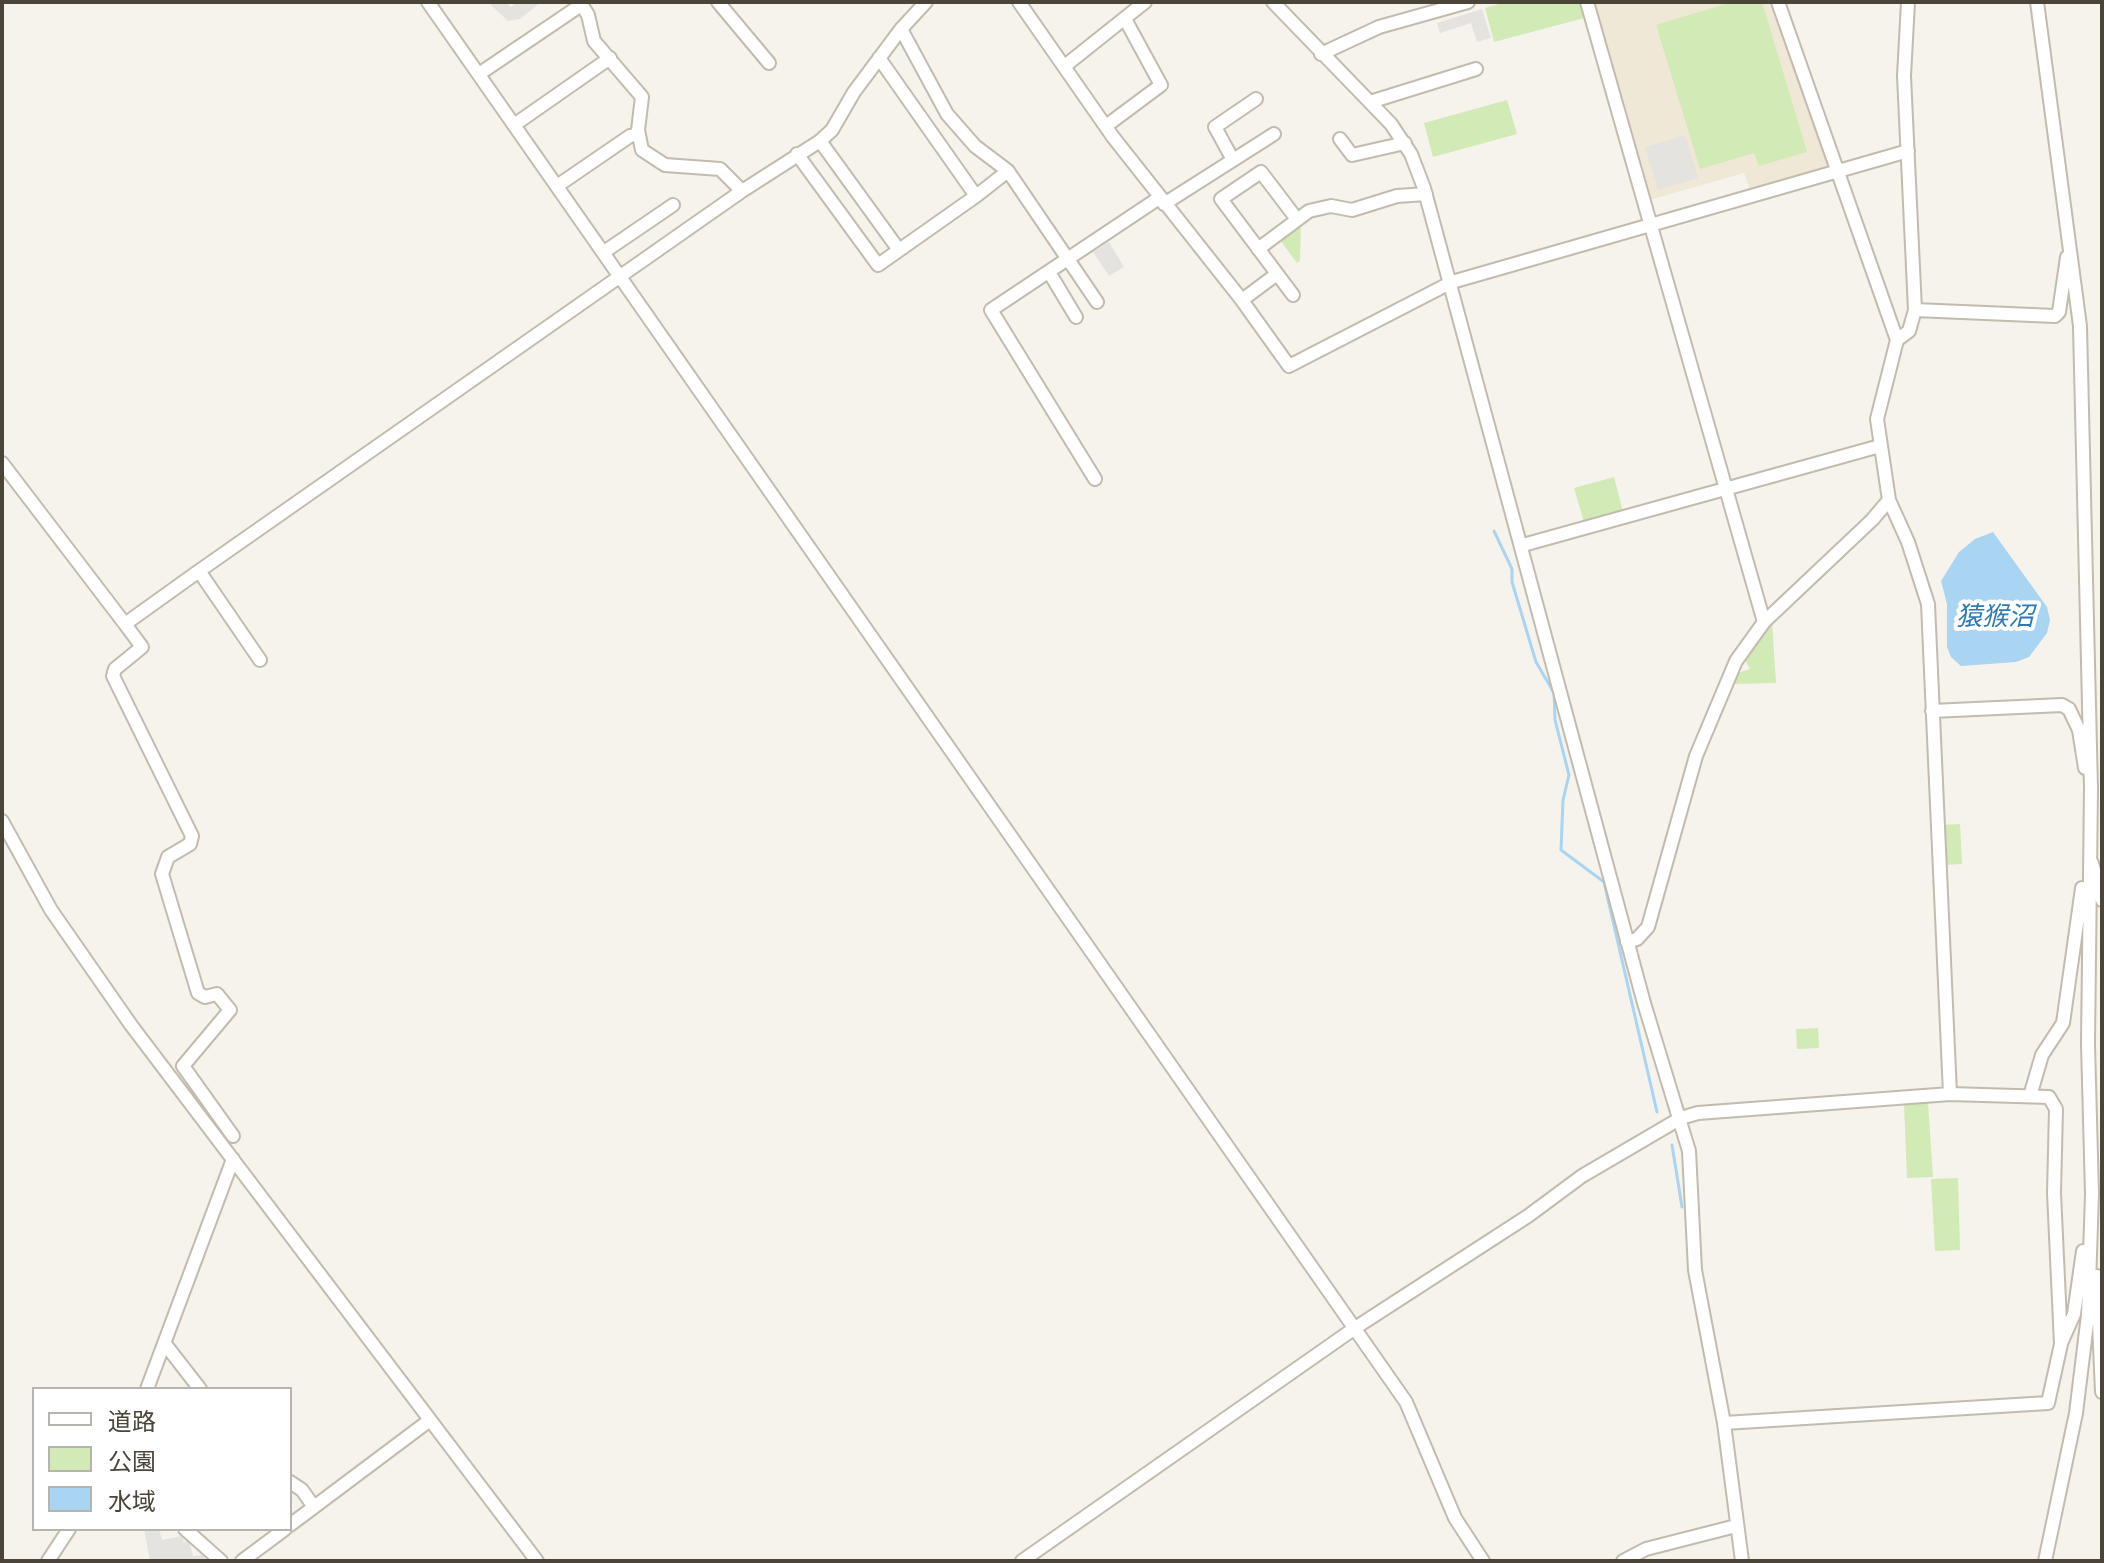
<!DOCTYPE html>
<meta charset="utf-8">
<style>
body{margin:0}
#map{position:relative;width:2104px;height:1563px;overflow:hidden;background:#f6f3ec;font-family:Mulish,"Noto Sans JP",sans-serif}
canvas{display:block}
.frame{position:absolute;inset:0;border:4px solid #4b4439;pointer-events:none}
.legend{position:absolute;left:32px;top:1387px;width:260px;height:144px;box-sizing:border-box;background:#fff;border:2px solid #b7b4b0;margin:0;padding:10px 14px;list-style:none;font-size:24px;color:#4b4439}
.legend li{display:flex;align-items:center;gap:16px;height:40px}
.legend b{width:40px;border:2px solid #b7b4b0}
</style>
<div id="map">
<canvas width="2104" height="1563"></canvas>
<div class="frame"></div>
<ul class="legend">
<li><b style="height:10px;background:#fff"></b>道路</li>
<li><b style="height:22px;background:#d2eab5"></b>公園</li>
<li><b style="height:22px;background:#a9d4f2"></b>水域</li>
</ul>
</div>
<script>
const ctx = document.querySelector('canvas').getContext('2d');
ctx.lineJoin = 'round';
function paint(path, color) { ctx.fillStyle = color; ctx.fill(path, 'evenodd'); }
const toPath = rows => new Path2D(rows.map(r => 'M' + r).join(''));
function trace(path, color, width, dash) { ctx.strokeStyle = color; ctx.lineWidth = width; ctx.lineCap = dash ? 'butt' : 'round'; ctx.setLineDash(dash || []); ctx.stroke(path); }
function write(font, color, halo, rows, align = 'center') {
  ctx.font = font + ' Mulish,"Noto Sans JP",sans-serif'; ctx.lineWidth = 8; ctx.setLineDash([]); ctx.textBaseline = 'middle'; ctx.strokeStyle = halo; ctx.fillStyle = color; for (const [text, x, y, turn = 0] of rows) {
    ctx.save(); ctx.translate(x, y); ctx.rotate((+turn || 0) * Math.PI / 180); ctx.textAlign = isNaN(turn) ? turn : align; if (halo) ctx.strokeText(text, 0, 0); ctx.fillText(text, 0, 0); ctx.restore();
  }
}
paint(toPath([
 [1593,2,1773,2,1832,168,1750,190,1744,173,1649,200]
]), '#efe8d6');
paint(toPath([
 [1506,2,1584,2,1588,17,1494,42,1485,8],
 [1732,2,1762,2,1807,152,1759,166,1754,153,1700,169,1656,25],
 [1507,100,1517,134,1433,157,1424,123],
 [1301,223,1300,261,1297,263,1280,240],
 [1614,477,1623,512,1584,522,1574,488],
 [1772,621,1776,683,1732,684,1738,673,1750,669,1745,660],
 [1960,824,1962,864,1944,865,1942,825],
 [1818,1028,1819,1048,1797,1049,1796,1029],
 [1928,1103,1933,1177,1907,1178,1904,1104],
 [1958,1178,1960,1250,1935,1251,1931,1179]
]), '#d2eab5');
paint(toPath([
 [493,2,506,2,511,7,517,2,541,2,520,19,508,21,491,5],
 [1482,9,1491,38,1477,42,1471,23,1440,33,1437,23],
 [1685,135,1698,178,1658,190,1645,147],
 [1109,242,1124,267,1109,276,1093,252],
 [144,1529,159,1529,162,1540,182,1536,184,1542,189,1541,193,1556,203,1555,205,1561,150,1561]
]), '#e5e3e0');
paint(toPath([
 [1993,532,2047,607,2050,620,2047,633,2029,657,2016,662,1961,666,1951,657,1947,647,1947,604,1941,581,1959,552,1975,539]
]), '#a9d4f2');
trace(toPath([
 [1494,531,1512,569,1512,582,1536,662,1554,693,1555,720,1569,775,1563,800,1561,850,1604,882,1657,1112],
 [1672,1145,1682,1207]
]), '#a9d4f2', 3);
const minor = toPath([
 [428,2,1406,1402,1455,1518,1483,1561],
 [580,2,588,15,594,41,642,97,638,130,642,150,665,165,720,169,742,191],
 [718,2,769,63],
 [1019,2,1113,137,1241,299,1289,366,1452,282,1908,151],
 [1273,2,1391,124,1411,154,1424,188,1644,1003,1689,1151,1695,1270,1724,1423,1742,1561],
 [1587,2,1764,622],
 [2037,2,2080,326,2091,789,2088,1044,2092,1194,2088,1315,2076,1413,2045,1561],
 [901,29,947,114,975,146,1008,171,1097,302],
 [1321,54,1379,27,1468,2],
 [879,58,976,196,1008,171],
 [1066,65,1145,2],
 [479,74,581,5],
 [1370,102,1476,69],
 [514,125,610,58],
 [1106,126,1161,85,1125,19],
 [1340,139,1352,155,1405,143],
 [820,141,899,250],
 [797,154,878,265,976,196],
 [1233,160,1215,127,1256,99],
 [557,186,630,136,638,134],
 [1164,204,1274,134],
 [1258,249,1309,211,1331,206,1352,210,1397,196,1426,194],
 [604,252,673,205],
 [1049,272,1076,317],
 [1293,295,1221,199,1261,172,1296,218],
 [1242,300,1277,274],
 [1915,310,2055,316,2059,312,2067,257],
 [1897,340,1909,331,1915,310,1904,76,1908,2],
 [2,463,125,624],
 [1095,479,991,310,1159,198],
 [1889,500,1908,542,1928,604,1950,1094],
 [1523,545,1880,446],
 [199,571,125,624,142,647,115,669,113,676,192,836,190,844,168,857,162,874,198,993,205,997,217,994,230,1010,183,1066,233,1136],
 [260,660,199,571,742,191,820,141,832,130,854,92,901,29,926,2],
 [1932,711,2062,705,2069,709,2079,730,2085,768],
 [2,821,51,910,131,1025,537,1561],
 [2092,863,2102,900],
 [1627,942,1637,939,1648,927,1696,756,1736,661,1764,622,1872,520,1889,500,1877,419,1897,340,1778,2],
 [2030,1096,2042,1055,2063,1023,2082,888],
 [2097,1276,2102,1392],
 [2062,1341,2074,1314,2083,1251],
 [165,1344,200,1389],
 [147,1389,233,1159],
 [290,1482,302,1490,314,1507],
 [290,1525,430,1420],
 [185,1529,221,1561],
 [48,1561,69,1529],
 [242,1561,285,1529],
 [1022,1561,1355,1328,1528,1216,1582,1176,1681,1118,1698,1113,1950,1094,2049,1097,2056,1109,2054,1193,2061,1344,2048,1403,1724,1423],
 [1623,1561,1646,1549,1736,1526]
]);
trace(minor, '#c2bbae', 16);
trace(minor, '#fff', 12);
write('italic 26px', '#2e7ab2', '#fff', [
 ["猿猴沼",1995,617]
]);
</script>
